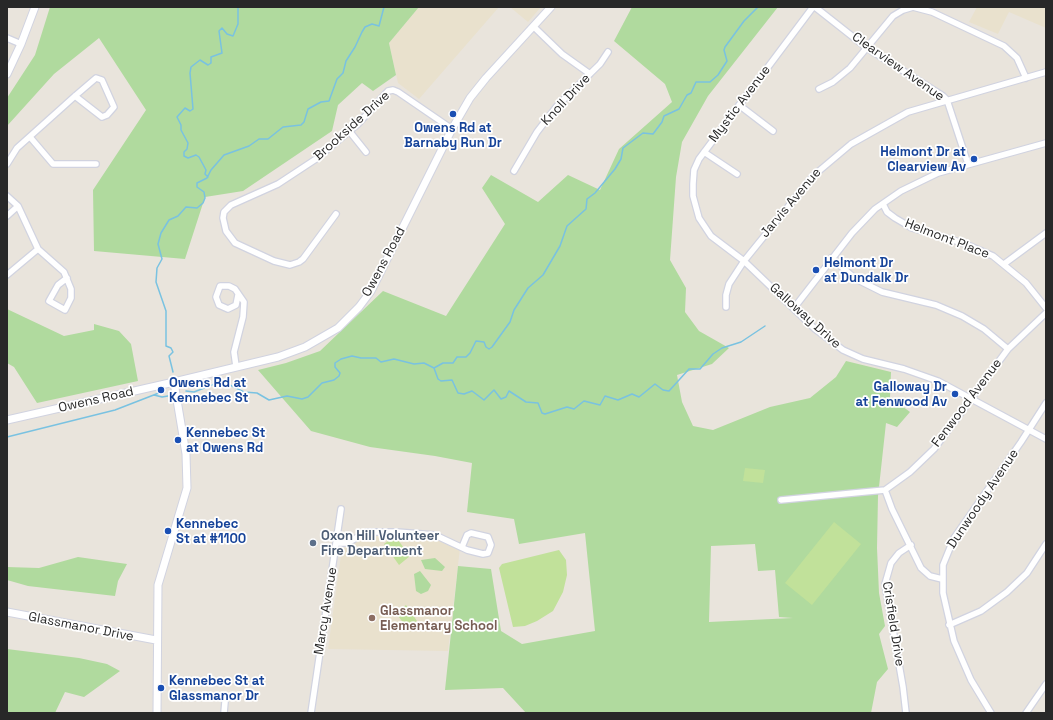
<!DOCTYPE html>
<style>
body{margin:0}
#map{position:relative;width:1053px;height:720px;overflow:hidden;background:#e9e4dc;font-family:"Space Grotesk",sans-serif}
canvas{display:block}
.frame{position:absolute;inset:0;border:8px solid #282828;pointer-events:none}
</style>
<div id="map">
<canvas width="1053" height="720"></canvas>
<div class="frame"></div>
</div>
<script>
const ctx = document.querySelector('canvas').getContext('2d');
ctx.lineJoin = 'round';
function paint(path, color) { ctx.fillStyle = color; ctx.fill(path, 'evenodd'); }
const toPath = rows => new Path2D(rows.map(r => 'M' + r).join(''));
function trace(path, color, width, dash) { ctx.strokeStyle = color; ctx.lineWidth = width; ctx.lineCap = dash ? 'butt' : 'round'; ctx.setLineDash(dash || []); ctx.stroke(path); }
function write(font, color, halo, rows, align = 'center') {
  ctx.font = font + ' "Space Grotesk",sans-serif'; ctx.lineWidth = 3.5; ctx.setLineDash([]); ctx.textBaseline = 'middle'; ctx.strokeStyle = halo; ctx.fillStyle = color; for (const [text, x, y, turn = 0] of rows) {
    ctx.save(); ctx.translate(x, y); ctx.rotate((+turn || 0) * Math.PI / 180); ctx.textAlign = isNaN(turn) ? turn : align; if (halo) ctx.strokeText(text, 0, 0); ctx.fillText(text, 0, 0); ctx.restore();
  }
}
paint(toPath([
 [419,7,499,7,419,99,398,83,389,43],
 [510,7,541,7,528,22],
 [977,7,1046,7,1046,28,1009,12,998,34,969,22],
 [373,534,432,537,460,548,448,651,328,649,342,548,349,547,365,536]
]), '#e9e1cd');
paint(toPath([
 [50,7,419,7,389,43,396,75,373,91,362,83,338,105,332,131,243,191,205,197,185,259,94,251,93,190,146,110,99,38,54,74,7,126,7,98,35,55],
 [632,7,778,7,708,96,682,142,676,177,670,260,686,288,685,312,699,331,729,348,712,364,677,375,682,402,693,426,713,430,770,407,810,398,836,377,846,361,891,372,890,397,910,412,897,427,886,423,878,496,877,548,879,593,885,626,879,634,888,669,877,682,871,713,526,713,503,688,445,690,458,566,491,569,501,631,522,644,595,631,585,533,519,544,514,519,467,512,472,463,435,456,370,447,311,431,258,370,286,363,320,351,383,291,446,316,505,224,482,188,491,175,538,202,568,175,600,190,619,149,672,102,665,84,614,41],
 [755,544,758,571,775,570,779,617,793,618,709,622,711,546],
 [7,309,64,336,94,330,94,324,119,331,131,344,138,381,37,403,14,367,7,363],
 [78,557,127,564,118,581,115,596,28,586,7,580,7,567,39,568],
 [435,558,445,567,442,571,425,569,421,560],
 [420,571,431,585,428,591,421,594,416,591,414,574],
 [7,649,79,658,107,664,120,671,84,697,65,692,55,713,7,713]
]), '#b0da9e');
paint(toPath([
 [745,468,765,470,763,483,743,481],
 [834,522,861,544,812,605,785,583],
 [395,536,410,556,399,565,384,544],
 [559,550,566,560,567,575,563,592,553,611,537,621,525,626,513,627,499,568,502,564],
 [406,605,417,621,407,628,396,613]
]), '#c1e19a');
trace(toPath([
 [208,177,205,174,206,170,199,157,196,155,188,158,184,156,184,152,187,149,188,143,181,130,181,125,177,117,185,108,190,111,193,109,190,73,191,67,200,60,208,65,211,63,211,57,222,53,219,31,222,28,227,34,233,36,238,24,238,7],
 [434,368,443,363,453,363,457,357,466,357,470,353,476,341,484,342,486,347,489,349,492,347,510,322,514,310,528,288,543,275,560,246,567,226,586,209,587,199,595,193,615,169,621,159,623,148,643,133,653,134,662,122,664,116,679,109,687,95,691,93,696,82,710,82,718,75,727,61,724,50,725,47,744,21,758,7],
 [173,372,169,356,173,352,171,348,166,346,166,311,156,282,157,268,162,259,158,244,161,233,169,220,178,216,186,207,197,208,203,203,205,198,204,192,197,187,197,183,207,178,211,170,224,155,249,146,259,139,268,139,283,127,301,125,304,122,308,109,321,102,329,101,337,79,343,73,346,61,355,47,362,32,365,27,372,24,379,26,384,7],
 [186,391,194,392,222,381,244,392,257,393,269,400,287,396,302,399,308,397,322,383,334,380,339,376,340,373,335,367,335,363,341,359,352,356,361,358,376,358,381,362,394,359,414,364,424,363,434,368,438,379,441,381,452,380,458,393,464,394,472,391,484,400,494,390,501,399,506,397,509,391,526,402,538,403,542,413,545,414,567,407,574,409,584,401,600,405,605,396,618,400,632,394,639,397,655,384,663,390,669,391,689,369,700,369,713,354,722,348,741,342,765,326],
 [154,395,162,397,168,396],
 [7,437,115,410,164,391]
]), '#79c2e1', 1.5);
const minor = toPath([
 [813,7,699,159,694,170,693,184,693,196,699,218,711,236,744,261,815,329,843,350,863,359,904,369,938,381,1046,439],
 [815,7,867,48,943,96,947,100,968,164],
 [534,27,562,54,590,74],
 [7,38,21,44],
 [819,89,833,82,850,68,893,16,903,10,913,7,932,12,1004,46,1017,58,1026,78],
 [739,105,773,131],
 [350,132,366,152],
 [30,137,53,164,96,164],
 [704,152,737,174],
 [7,164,17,148,65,105,75,96,96,78,102,80,114,107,107,115,102,117,75,96],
 [514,171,537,132,557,106,600,64,608,52],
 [7,196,18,206,38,249,64,272,71,289,71,298,65,310,49,301,58,285,67,278],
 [883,204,887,212,895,218,912,228,963,243,993,256,1026,283,1046,308],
 [336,214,303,259,299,262,290,265,274,261,235,243,226,231,223,218,224,212,231,205,278,184,316,159,358,124,388,91,393,90,398,92,452,129],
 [7,216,18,206],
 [831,258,856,279,882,292,936,305,962,316,984,329,1008,349],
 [1004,264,1046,233],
 [7,275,38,249],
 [726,307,726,295,729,284,744,261,813,176,851,144,908,112,1046,72],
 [794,308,852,233,875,209,901,191,938,173,1046,143],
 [236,366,234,352,243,317,244,302,235,289,229,286,220,286,216,297,219,305,228,309,236,305,238,295],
 [885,490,910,472,934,449,1008,349,1046,313],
 [885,490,892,509,921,568,930,576,942,579],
 [781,500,885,490],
 [336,543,347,543,367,532,397,532,435,535,467,550,483,554,488,553,491,545,488,537,471,533,467,535,462,547],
 [949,625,981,611,1007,592,1027,573,1046,544],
 [224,713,225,702],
 [311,713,341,509],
 [906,713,903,687,885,584,891,563,899,553,911,545],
 [991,713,971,680,954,641,943,593,943,565,954,538,1021,442,1046,403],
 [1026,713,1046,684]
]);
const tertiary = toPath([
 [7,74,21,44,35,7],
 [7,420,174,382,278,357,305,347,338,328,359,307,371,291,452,129,470,98,486,78,551,7],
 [7,612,156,640],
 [157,713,158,585,187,488,186,454,174,382]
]);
trace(minor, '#d1d3e0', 8);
trace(tertiary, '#d1d3e0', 9);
trace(minor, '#fff', 5.5);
trace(tertiary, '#fff', 7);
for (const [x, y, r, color] of [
 [453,114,4,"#1a4fb4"],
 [974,159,4,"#1a4fb4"],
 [816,270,4,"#1a4fb4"],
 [161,390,4,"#1a4fb4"],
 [955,394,4,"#1a4fb4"],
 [178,440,4,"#1a4fb4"],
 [168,531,4,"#1a4fb4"],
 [313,543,4,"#5c6f8a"],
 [372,618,4,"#8d6e63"],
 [161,688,4,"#1a4fb4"]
]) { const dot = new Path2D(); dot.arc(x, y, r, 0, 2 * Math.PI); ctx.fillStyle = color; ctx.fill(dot); trace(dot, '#fff', 1.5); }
write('13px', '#282828', '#fff', [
 ["Clearview Avenue",898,67,35],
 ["Knoll Drive",566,100,-47],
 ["Mystic Avenue",740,104,-53],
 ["Brookside Drive",352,126,-42],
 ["Jarvis Avenue",791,203,-50],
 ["Helmont Place",947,239,21],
 ["Owens Road",384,262,-62],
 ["Galloway Drive",805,316,42],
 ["Owens Road",96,400,-13],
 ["Fenwood Avenue",967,403,-53],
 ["Dunwoody Avenue",983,499,-56],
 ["Marcy Avenue",326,611,-81],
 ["Crisfield Drive",893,624,81],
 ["Glassmanor Drive",81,627,11]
]);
write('bold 13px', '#164399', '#fff', [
 ["Owens Rd at",453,128,"center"],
 ["Barnaby Run Dr",453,143,"center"],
 ["Helmont Dr at",966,152,"right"],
 ["Clearview Av",966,167,"right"],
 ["Helmont Dr",824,263],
 ["at Dundalk Dr",824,278],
 ["Owens Rd at",169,383],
 ["Kennebec St",169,398],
 ["Galloway Dr",947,387,"right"],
 ["at Fenwood Av",947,402,"right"],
 ["Kennebec St",186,433],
 ["at Owens Rd",186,448],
 ["Kennebec",176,524],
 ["St at #1100",176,539],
 ["Kennebec St at",169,681],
 ["Glassmanor Dr",169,696]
], 'left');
write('bold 13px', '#4e5e75', '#fff', [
 ["Oxon Hill Volunteer",321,536],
 ["Fire Department",321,551]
], 'left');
write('bold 13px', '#785e54', '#fff', [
 ["Glassmanor",380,611],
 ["Elementary School",380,626]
], 'left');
</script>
